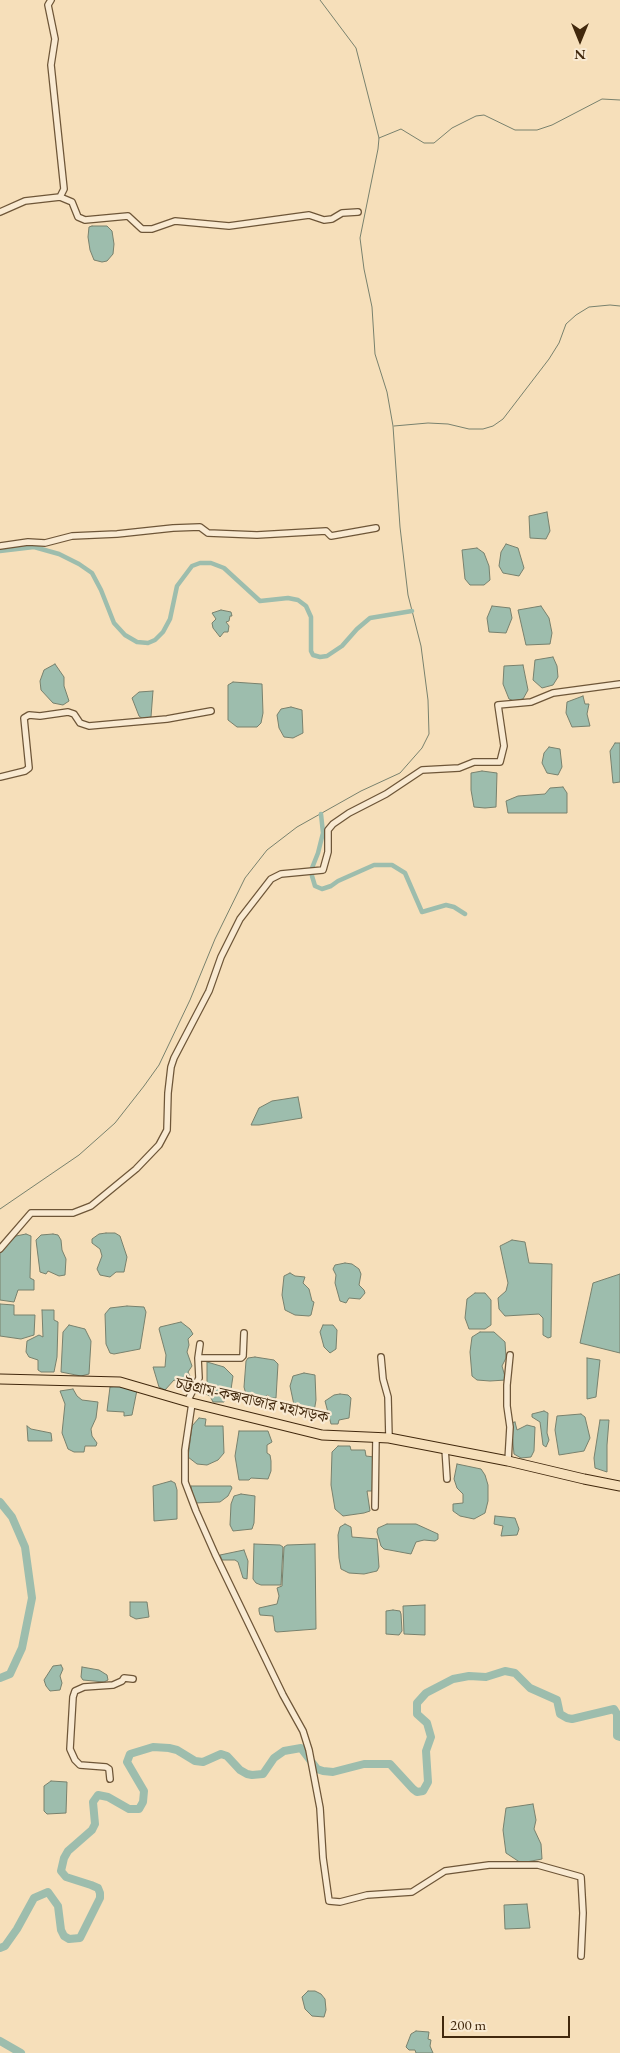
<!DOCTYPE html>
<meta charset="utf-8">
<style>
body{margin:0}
#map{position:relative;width:620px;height:2053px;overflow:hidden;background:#f6dfba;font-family:"EB Garamond",serif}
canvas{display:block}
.north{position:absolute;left:555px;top:15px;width:50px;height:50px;-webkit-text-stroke:4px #f9ead2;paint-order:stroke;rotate:180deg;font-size:14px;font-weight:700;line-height:20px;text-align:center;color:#41280d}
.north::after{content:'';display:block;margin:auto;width:18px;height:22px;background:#41280d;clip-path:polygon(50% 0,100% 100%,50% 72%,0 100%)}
.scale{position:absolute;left:442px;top:2016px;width:128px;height:22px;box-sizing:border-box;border:2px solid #41280d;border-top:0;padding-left:6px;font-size:15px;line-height:18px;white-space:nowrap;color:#41280d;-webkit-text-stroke:4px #f9ead2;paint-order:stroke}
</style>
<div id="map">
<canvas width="620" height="2053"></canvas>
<div class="north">N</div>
<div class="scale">200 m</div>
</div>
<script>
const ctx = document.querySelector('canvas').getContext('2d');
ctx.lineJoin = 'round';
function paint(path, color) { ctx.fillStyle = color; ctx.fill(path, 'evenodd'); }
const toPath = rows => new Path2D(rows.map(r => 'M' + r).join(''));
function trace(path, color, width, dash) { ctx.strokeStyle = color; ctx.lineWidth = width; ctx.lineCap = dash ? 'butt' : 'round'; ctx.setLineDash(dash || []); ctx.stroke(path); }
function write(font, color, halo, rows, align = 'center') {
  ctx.font = font + ' "EB Garamond","Noto Serif Bengali",serif'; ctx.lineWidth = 4.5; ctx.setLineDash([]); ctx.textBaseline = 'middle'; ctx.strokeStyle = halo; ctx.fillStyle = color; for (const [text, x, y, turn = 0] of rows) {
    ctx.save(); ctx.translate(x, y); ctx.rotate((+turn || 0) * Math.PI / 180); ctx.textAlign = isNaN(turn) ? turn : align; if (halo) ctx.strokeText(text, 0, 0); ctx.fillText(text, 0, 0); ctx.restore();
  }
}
const water = toPath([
 [92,226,107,226,112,231,114,244,113,254,107,261,102,262,94,260,90,250,88,237,89,227,92,226],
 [547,512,550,531,546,539,530,538,529,516,547,512],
 [506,544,518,548,524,568,519,576,503,573,499,566,501,552,506,544],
 [477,548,484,553,489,566,490,580,484,585,470,585,465,579,462,550,477,548],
 [492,606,510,608,512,618,506,633,489,632,487,618,492,606],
 [541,606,549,618,552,633,550,644,526,645,518,610,541,606],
 [221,610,231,612,232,616,230,616,229,621,226,622,229,626,228,632,224,632,220,637,213,628,212,623,216,619,212,613,221,610],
 [553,657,557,666,558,677,553,685,542,688,533,680,535,660,553,657],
 [55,664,64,677,64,686,69,701,63,705,53,703,41,690,40,681,44,670,55,664],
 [523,665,528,690,523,699,514,701,509,699,503,684,504,666,523,665],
 [233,682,262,684,263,713,261,723,257,727,237,727,228,720,228,685,233,682],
 [153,691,151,717,143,719,139,716,132,698,139,692,153,691],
 [583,696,585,704,589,704,587,714,590,726,572,727,566,713,567,702,583,696],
 [291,707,302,710,303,733,293,738,284,737,279,728,277,715,281,709,291,707],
 [615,743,620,743,620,782,613,783,610,751,615,743],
 [549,747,560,749,562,767,558,775,547,773,542,763,544,753,549,747],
 [482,771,497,773,496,807,485,808,474,807,471,790,471,773,482,771],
 [563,787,567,793,567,813,508,813,506,801,518,796,545,794,550,788,563,787],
 [298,1097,302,1118,259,1125,251,1125,259,1108,272,1101,298,1097],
 [106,1233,115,1233,120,1236,127,1257,124,1272,116,1272,110,1277,100,1275,97,1269,102,1256,100,1249,92,1243,92,1239,99,1234,106,1233],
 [26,1234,31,1236,30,1278,34,1280,34,1290,18,1290,14,1302,0,1300,0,1251,16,1236,26,1234],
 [53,1234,58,1235,61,1240,62,1250,66,1259,65,1275,59,1276,48,1271,46,1274,40,1272,36,1240,41,1235,53,1234],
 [512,1240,525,1242,529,1263,552,1264,551,1337,548,1338,543,1335,543,1318,539,1314,505,1316,499,1309,498,1298,506,1291,508,1283,500,1246,512,1240],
 [345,1263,352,1264,359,1269,361,1274,359,1285,364,1290,365,1293,360,1299,349,1298,346,1303,340,1301,335,1283,336,1275,333,1269,335,1265,345,1263],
 [290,1273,295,1276,305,1277,303,1283,309,1289,312,1301,314,1302,311,1315,309,1316,295,1315,285,1310,282,1295,284,1276,290,1273],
 [620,1274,620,1353,580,1343,593,1283,620,1274],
 [475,1293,485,1293,491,1300,491,1325,485,1329,469,1329,465,1318,467,1299,475,1293],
 [0,1304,14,1305,14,1315,35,1315,34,1335,21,1339,0,1336,0,1304],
 [127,1306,144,1307,146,1312,140,1349,114,1354,110,1353,106,1344,105,1314,110,1308,127,1306],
 [42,1310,54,1310,54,1320,58,1322,57,1357,54,1372,41,1372,38,1370,38,1360,29,1357,26,1352,27,1341,39,1335,43,1337,42,1310],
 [181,1322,190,1329,193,1334,188,1339,189,1345,187,1352,192,1366,188,1372,191,1378,190,1384,174,1380,165,1390,159,1387,153,1367,165,1367,166,1355,159,1329,160,1327,181,1322],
 [69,1325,85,1329,91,1341,89,1374,81,1376,61,1372,63,1332,69,1325],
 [323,1325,333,1325,337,1330,336,1349,330,1353,324,1347,320,1332,323,1325],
 [480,1332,494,1332,505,1342,506,1358,502,1366,506,1380,490,1381,477,1380,472,1376,470,1352,472,1337,480,1332],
 [255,1357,274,1360,278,1364,276,1398,269,1398,269,1396,267,1395,261,1401,247,1398,244,1387,246,1361,248,1358,255,1357],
 [587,1358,600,1360,596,1397,587,1399,587,1358],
 [207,1362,224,1367,233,1376,230,1396,226,1397,224,1402,213,1402,210,1396,198,1390,199,1386,207,1382,207,1362],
 [304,1373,315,1375,316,1400,314,1412,300,1415,294,1405,290,1386,293,1376,304,1373],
 [117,1386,137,1390,132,1415,124,1416,124,1412,107,1411,110,1387,117,1386],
 [73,1389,77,1396,82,1400,98,1402,96,1418,91,1429,92,1436,97,1443,96,1446,85,1446,84,1452,74,1452,68,1449,62,1433,65,1404,60,1391,73,1389],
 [340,1394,348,1395,351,1398,349,1418,339,1420,338,1424,331,1424,325,1401,334,1395,340,1394],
 [544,1411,548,1413,547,1433,549,1440,546,1447,543,1445,540,1422,532,1417,532,1414,544,1411],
 [581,1414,585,1417,590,1438,584,1451,559,1455,555,1430,557,1416,581,1414],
 [199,1418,206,1419,205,1426,223,1426,224,1453,218,1460,207,1465,197,1464,188,1457,192,1426,199,1418],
 [600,1420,609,1420,607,1445,607,1472,595,1468,594,1458,600,1420],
 [515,1422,517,1430,527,1425,535,1427,534,1451,531,1457,521,1458,514,1454,511,1423,515,1422],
 [27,1426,31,1429,51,1433,52,1441,28,1441,27,1426],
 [239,1431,268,1431,272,1442,267,1445,267,1453,270,1455,271,1461,271,1471,268,1479,251,1478,249,1480,239,1480,235,1456,239,1431],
 [338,1446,350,1446,351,1450,365,1450,366,1456,374,1457,373,1491,367,1491,370,1511,364,1513,343,1516,335,1509,331,1485,332,1452,338,1446],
 [457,1464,481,1469,485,1475,488,1485,488,1501,485,1513,474,1519,460,1516,453,1511,453,1504,463,1503,463,1494,457,1488,454,1479,457,1464],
 [171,1481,175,1483,177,1490,177,1519,154,1521,153,1486,171,1481],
 [191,1486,231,1486,232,1488,228,1496,220,1502,194,1503,191,1486],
 [241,1494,255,1496,254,1523,252,1529,233,1531,230,1525,231,1504,234,1496,241,1494],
 [495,1516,515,1518,519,1529,517,1535,501,1536,503,1526,494,1524,495,1516],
 [345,1524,351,1527,352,1537,377,1539,379,1567,377,1571,364,1574,349,1573,341,1569,339,1558,338,1535,340,1527,345,1524],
 [387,1524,416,1524,438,1534,438,1539,435,1541,424,1540,416,1542,411,1554,384,1549,381,1546,377,1532,378,1528,387,1524],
 [254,1544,280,1545,283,1547,281,1585,261,1585,256,1583,253,1579,254,1544],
 [315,1544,316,1629,277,1632,275,1631,273,1616,260,1615,259,1611,259,1608,277,1604,279,1596,277,1588,282,1586,284,1547,287,1545,315,1544],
 [244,1550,248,1561,247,1579,243,1578,238,1562,235,1560,222,1560,220,1555,244,1550],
 [130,1602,147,1602,149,1617,136,1619,130,1616,130,1602],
 [425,1605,425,1635,404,1634,403,1606,425,1605],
 [393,1610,400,1611,401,1614,402,1631,399,1635,386,1634,386,1611,393,1610],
 [61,1665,63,1669,60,1676,62,1683,60,1690,50,1691,46,1686,44,1680,53,1666,61,1665],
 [82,1667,99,1670,107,1675,108,1680,104,1682,83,1680,81,1677,82,1667],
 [51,1781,67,1782,66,1813,47,1814,44,1811,44,1786,51,1781],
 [533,1804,536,1820,534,1829,541,1844,542,1859,521,1863,506,1853,503,1830,506,1808,533,1804],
 [527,1904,530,1928,505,1929,504,1905,527,1904],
 [308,1991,315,1991,321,1994,325,1999,326,2010,324,2017,312,2016,305,2009,302,1997,308,1991],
 [416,2031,429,2032,428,2039,431,2040,430,2046,433,2053,416,2053,415,2050,409,2050,406,2047,411,2034,416,2031]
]);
paint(water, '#9dbdad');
trace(water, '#78816d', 1);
trace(toPath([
 [379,138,401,129,424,143,434,143,452,128,476,116,484,115,515,130,537,130,552,125,602,99,620,100],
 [394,426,428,423,448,424,469,429,483,429,493,426,503,419,549,359,559,343,566,324,576,315,589,307,610,305,620,306],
 [0,1209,79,1155,115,1123,144,1086,159,1065,190,1000,215,939,245,878,267,850,297,827,361,791,400,773,422,748,429,734,428,700,421,646,408,595,400,527,393,426,387,392,375,354,372,307,364,269,360,238,378,149,379,138,356,48,320,0]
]), '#78816d', 1);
trace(toPath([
 [0,551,34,547,59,554,79,564,92,573,101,590,114,623,125,635,137,642,148,643,155,640,163,632,170,619,177,586,192,566,200,563,211,563,224,568,260,601,288,598,298,600,306,606,311,617,311,651,313,655,320,657,327,656,342,646,357,629,370,618,412,611],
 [321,814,323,833,318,853,312,868,312,876,315,886,322,889,331,886,338,881,374,865,392,865,405,873,422,912,446,905,454,907,465,914]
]), '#9dbdad', 4.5);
trace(toPath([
 [0,1502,12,1517,25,1547,32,1598,22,1648,10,1674,0,1678],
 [0,1948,5,1946,17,1929,34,1898,48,1892,58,1906,61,1930,64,1936,69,1939,80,1938,100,1898,100,1893,98,1888,91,1885,66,1877,61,1871,64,1858,68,1851,92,1830,95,1824,93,1802,98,1795,108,1797,129,1809,139,1809,143,1802,144,1791,127,1762,130,1754,153,1747,169,1748,177,1750,195,1761,203,1762,221,1754,227,1756,240,1770,247,1774,252,1775,263,1774,274,1758,284,1751,301,1748,317,1769,323,1771,333,1772,364,1764,390,1764,413,1789,417,1792,423,1791,428,1782,426,1751,431,1737,427,1723,417,1714,417,1703,426,1693,453,1679,469,1676,486,1677,505,1671,515,1673,530,1688,557,1700,560,1714,567,1718,572,1719,614,1709,617,1714,617,1736,620,1737],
 [0,2041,21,2053]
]), '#9dbdad', 8);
const minor = toPath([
 [60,197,72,202,78,217,85,220,128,216,142,229,152,229,175,221,229,226,309,215,324,220,332,219,342,213,358,212],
 [0,212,25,201,60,197,64,189,51,65,55,39,48,5,51,0],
 [0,546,28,542,45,543,72,536,117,534,173,528,200,527,208,533,257,535,326,531,331,536,376,528],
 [0,777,25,771,29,768,24,718,29,715,40,716,68,712,74,714,80,723,89,726,167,719,211,711],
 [0,1249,31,1213,73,1213,91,1206,136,1169,159,1145,167,1130,168,1093,171,1067,174,1058,209,991,221,957,240,919,271,879,281,874,323,870,328,852,328,830,333,824,349,813,386,794,422,770,459,768,474,762,500,762,504,746,498,705,531,702,553,693,620,684],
 [381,1357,383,1379,388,1397,389,1438],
 [198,1358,241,1358,243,1356,244,1333],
 [187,1402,199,1378,198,1358,200,1344],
 [192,1403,185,1450,185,1482,196,1511,215,1554,283,1695,303,1731,309,1750,320,1808,323,1858,329,1901,340,1902,367,1895,412,1892,445,1871,489,1865,538,1865,581,1877,583,1913,581,1956],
 [445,1448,447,1479],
 [508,1461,510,1427,507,1406,507,1385,510,1355],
 [375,1507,376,1437],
 [110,1779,109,1769,106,1767,80,1765,75,1760,70,1749,73,1697,75,1691,84,1687,113,1685,122,1681,124,1678,133,1679]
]);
const highway = toPath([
 [0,1379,120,1382,192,1403,322,1435,389,1438,508,1461,584,1479,620,1486]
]);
trace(minor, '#6e5638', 8);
trace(highway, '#41280d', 11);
trace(minor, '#f9ead2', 5.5);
trace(highway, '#f6dfba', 9);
write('16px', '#41280d', '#f9ead2', [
 ["চট্টগ্রাম-কক্সবাজার মহাসড়ক",252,1401,13]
]);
</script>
